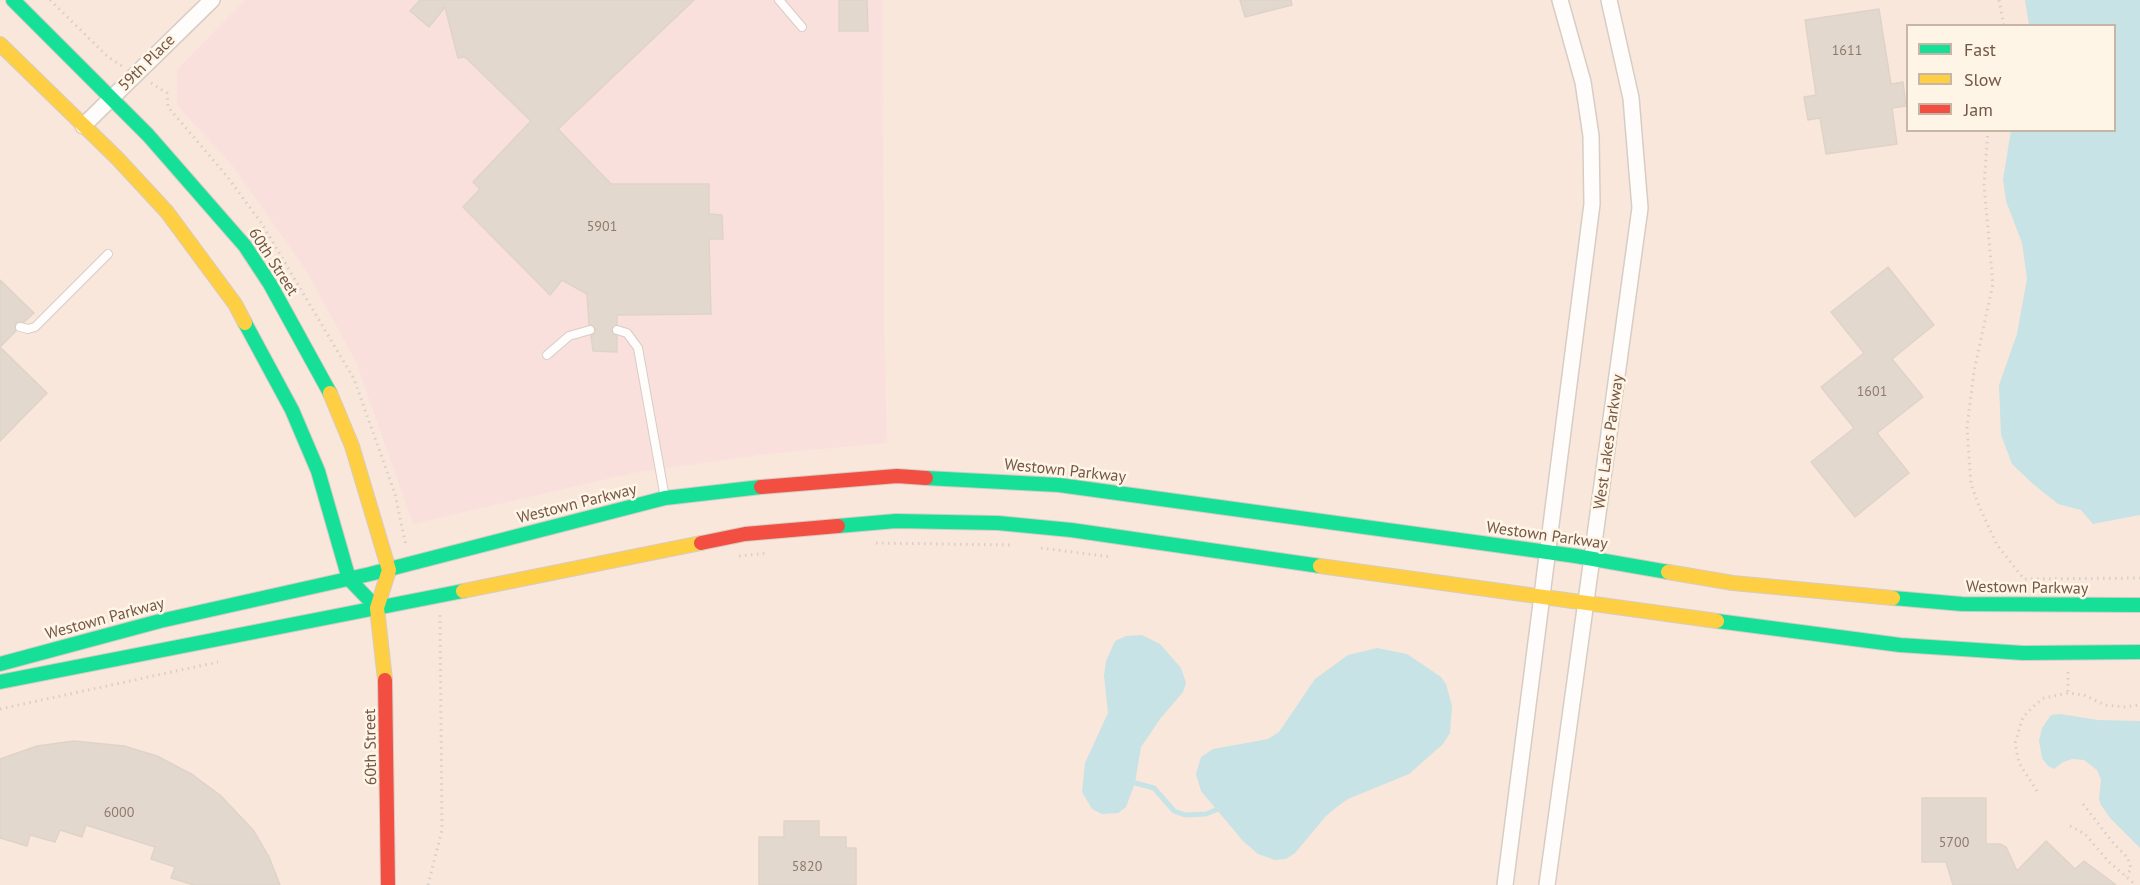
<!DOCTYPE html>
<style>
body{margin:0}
#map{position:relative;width:2140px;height:885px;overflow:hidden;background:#f6f0e6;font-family:"PT Sans",sans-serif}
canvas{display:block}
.legend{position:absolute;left:1906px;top:24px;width:210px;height:108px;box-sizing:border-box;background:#fff5e6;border:2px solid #c7b6a6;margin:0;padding:8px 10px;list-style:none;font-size:18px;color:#735746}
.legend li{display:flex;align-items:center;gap:12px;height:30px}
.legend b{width:30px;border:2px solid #c7b6a6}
</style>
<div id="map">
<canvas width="2140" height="885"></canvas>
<ul class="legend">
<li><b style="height:8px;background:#16e098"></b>Fast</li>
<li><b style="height:8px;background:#ffcf43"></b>Slow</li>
<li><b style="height:8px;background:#f24e42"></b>Jam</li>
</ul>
</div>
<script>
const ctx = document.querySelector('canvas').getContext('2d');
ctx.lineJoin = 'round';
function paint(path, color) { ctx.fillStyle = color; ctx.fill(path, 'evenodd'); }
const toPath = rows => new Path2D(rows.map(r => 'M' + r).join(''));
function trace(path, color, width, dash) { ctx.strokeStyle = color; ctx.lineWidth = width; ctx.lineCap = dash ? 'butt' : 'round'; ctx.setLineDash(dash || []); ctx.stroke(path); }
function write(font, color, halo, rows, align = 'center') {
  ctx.font = font + ' "PT Sans",sans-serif'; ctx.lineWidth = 5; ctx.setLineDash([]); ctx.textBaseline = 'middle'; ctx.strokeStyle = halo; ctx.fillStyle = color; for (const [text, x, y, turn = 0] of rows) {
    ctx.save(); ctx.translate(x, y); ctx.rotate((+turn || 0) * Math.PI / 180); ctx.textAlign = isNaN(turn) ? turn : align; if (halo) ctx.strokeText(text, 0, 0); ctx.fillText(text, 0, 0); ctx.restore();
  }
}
paint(toPath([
 [0,0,2140,0,2140,885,0,885],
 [1908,26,2114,26,2114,130,1908,130]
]), '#fae7db');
paint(toPath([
 [245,0,883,0,884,322,887,443,767,454,633,473,413,524,356,362,306,270,232,165,177,105,177,70]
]), '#f9e0dd');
paint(toPath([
 [2025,0,2140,0,2140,515,2093,524,2081,510,2058,504,2032,483,2012,464,2001,435,1999,385,2017,334,2027,278,2022,243,2006,201,2003,179,2011,131,2114,130,2114,26,2029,25],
 [1142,635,1160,644,1181,668,1186,683,1183,692,1160,719,1141,747,1135,783,1126,807,1118,813,1102,814,1092,809,1082,792,1085,763,1108,713,1104,676,1106,661,1115,641,1126,636],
 [1377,648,1407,654,1441,677,1446,684,1452,706,1450,733,1443,744,1409,774,1348,799,1338,806,1326,816,1295,853,1286,859,1275,860,1258,854,1243,841,1201,791,1196,774,1201,757,1213,749,1268,739,1279,732,1315,679,1348,655],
 [2060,714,2098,720,2140,721,2140,848,2111,819,2101,805,2099,799,2101,780,2097,770,2084,760,2072,759,2063,762,2054,769,2048,766,2042,758,2039,741,2042,728,2051,715]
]), '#c7e3e6');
trace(toPath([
 [1135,783,1154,788,1174,811,1185,815,1206,814,1218,809]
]), '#c7e3e6', 5);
const building = toPath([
 [420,0,694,0,558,129,611,184,709,184,709,214,722,215,723,239,709,239,711,314,617,315,617,324,611,331,617,336,617,352,593,351,591,336,596,329,589,324,587,294,562,280,550,295,463,207,480,189,473,182,531,121,465,57,458,58,445,7,429,27,410,11,420,0],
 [839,0,867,0,868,31,839,31,839,0],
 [1240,0,1291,0,1292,5,1245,17,1240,0],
 [1879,9,1891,84,1903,82,1906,106,1892,108,1897,144,1826,154,1820,118,1808,120,1804,97,1816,95,1805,20,1879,9],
 [1888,267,1934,325,1892,359,1923,397,1877,433,1909,473,1855,517,1811,462,1854,428,1821,387,1864,353,1831,312,1888,267],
 [0,280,34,313,24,322,15,323,16,331,0,347,0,280],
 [0,347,47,393,0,441,0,347],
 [74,741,124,746,157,756,193,775,221,796,254,831,269,857,280,885,194,885,171,878,175,867,151,859,155,847,86,825,82,837,60,830,55,842,30,835,27,846,0,838,0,759,37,746,74,741],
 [1922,798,1986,798,1986,844,2000,844,2006,847,2017,871,2046,841,2075,869,2084,861,2116,885,1953,885,1946,862,1922,862,1922,798],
 [784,821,819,821,819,837,846,837,846,848,856,848,856,885,759,885,759,837,784,837,784,821]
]);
paint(building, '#e2d8ce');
trace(building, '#dfd3c8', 1.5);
const lane = toPath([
 [779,0,802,27],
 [20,327,28,329,35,327,108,254],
 [617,330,627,333,638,348,665,498],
 [547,355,569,336,590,330]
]);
const street = toPath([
 [83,126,212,0],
 [1505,885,1592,204,1591,136,1583,82,1560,0],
 [1547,885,1640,208,1631,98,1609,0]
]);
const fast = toPath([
 [13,0,148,135,245,246,270,284,330,393],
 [245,323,292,410,318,471,349,579,377,608],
 [926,478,1059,485,1576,556,1668,572],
 [838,526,896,521,998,523,1071,530,1320,566],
 [1893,598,1962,604,2140,605],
 [1717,621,1900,645,2023,653,2140,652],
 [0,664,160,621,370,574,665,498,761,487],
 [0,682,463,591]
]);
const slow = toPath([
 [0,44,117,158,167,212,235,304,245,323],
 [330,393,352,446,389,570,377,608,385,680],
 [1320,566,1717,621],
 [1668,572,1733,583,1893,598],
 [463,591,701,543]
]);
const jam = toPath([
 [761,487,897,476,926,478],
 [701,543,745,534,838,526],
 [385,680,388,885]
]);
trace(lane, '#d7cdc4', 10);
trace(street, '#d7cdc4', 18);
trace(fast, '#d6ccc3', 16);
trace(slow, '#d6ccc3', 16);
trace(jam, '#d6ccc3', 16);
trace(toPath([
 [50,0,108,57,122,66],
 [1999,0,2004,26],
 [151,83,167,93,168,107,226,175,262,224,354,379,395,494,406,546],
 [1988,130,1984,185,1993,284,1974,371,1967,427,1971,484,1979,506,1997,545,2024,579,2140,578],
 [876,543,1011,545],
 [1041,548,1112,557],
 [739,556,768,553],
 [2068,672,2068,693],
 [0,709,218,662],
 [2037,791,2019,763,2015,743,2023,717,2036,704,2044,698,2068,693,2084,695,2105,705,2124,707,2140,705],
 [2083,804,2114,844,2128,858,2131,869,2126,876],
 [2070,826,2085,834,2109,862,2136,885],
 [428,885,442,830,440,615]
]), '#d7cfc8', 3, [1.5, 4.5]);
trace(lane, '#fefdfb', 8);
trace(street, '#fefdfb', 15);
trace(fast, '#16e098', 14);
trace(slow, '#ffcf43', 14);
trace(jam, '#f24e42', 14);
write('14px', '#90796a', null, [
 ["1611",1847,51],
 ["5901",602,227],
 ["1601",1872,392],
 ["6000",119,813],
 ["5700",1954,843],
 ["5820",807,867]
]);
write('16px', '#735746', '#fff5e6', [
 ["59th Place",147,63,-45],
 ["60th Street",273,262,57],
 ["West Lakes Parkway",1609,442,-82],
 ["Westown Parkway",1065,471,6],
 ["Westown Parkway",577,504,-14],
 ["Westown Parkway",1547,536,8],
 ["Westown Parkway",2027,588,1],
 ["Westown Parkway",105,619,-15],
 ["60th Street",371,747,-91]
]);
</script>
